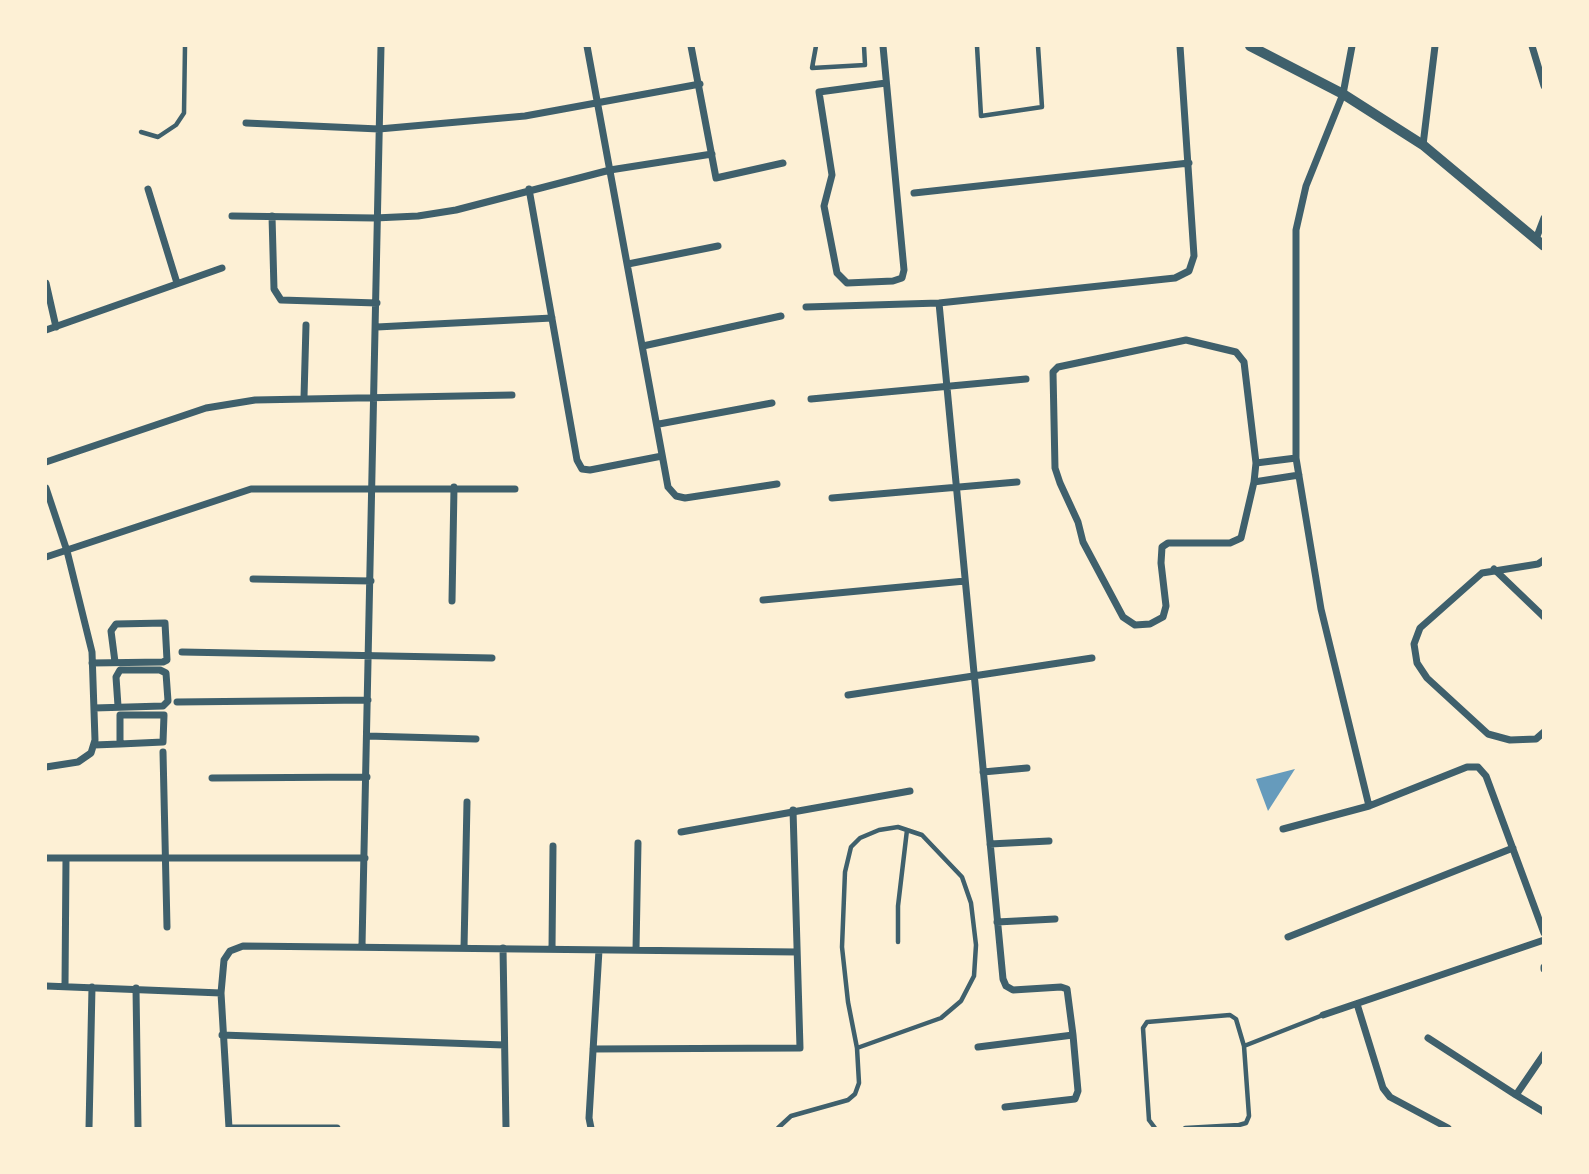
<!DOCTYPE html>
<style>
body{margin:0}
#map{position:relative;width:1589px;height:1174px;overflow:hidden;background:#fdf0d5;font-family:"Alegreya Sans",sans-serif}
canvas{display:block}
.frame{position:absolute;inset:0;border:47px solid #fdf0d5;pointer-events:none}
</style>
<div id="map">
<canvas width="1589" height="1174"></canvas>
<div class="frame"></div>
</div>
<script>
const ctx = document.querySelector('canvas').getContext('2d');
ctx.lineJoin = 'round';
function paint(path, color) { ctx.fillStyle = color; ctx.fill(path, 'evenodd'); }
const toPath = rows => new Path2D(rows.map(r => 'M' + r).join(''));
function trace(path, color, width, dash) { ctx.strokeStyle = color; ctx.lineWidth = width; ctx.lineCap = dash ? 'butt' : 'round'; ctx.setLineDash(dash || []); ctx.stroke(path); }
paint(toPath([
 [1295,769,1268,811,1256,779]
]), '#669bbc');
trace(toPath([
 [816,46,812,68,865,65,864,46],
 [977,46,981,116,1042,107,1038,46],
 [141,132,158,137,176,125,184,113,185,46],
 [898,942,898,906,907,830],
 [1244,1046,1323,1015],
 [778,1128,791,1116,848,1100,855,1094,859,1083,857,1048,848,1002,842,947,845,872,851,847,860,838,879,830,898,827,922,835,962,877,971,903,976,945,974,976,961,1001,941,1018,857,1048],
 [1155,1128,1149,1120,1143,1028,1147,1022,1230,1015,1236,1019,1244,1046,1249,1116,1246,1123,1239,1125,1185,1128]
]), '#3f606c', 4.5);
trace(toPath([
 [587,46,668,487,676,496,685,498,777,484],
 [691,46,716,178,783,163],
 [883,46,904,270,902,278,893,281,847,283,837,273,824,206,832,175,819,92,886,83],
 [1352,46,1343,94,1306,186,1296,230,1296,458,1321,609,1369,806],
 [1532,46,1544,86],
 [246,123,379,129,525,116,700,84],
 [1423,145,1435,46],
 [148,189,177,283],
 [529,189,577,460,582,469,590,470,662,456],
 [914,193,1189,163],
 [232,216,375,218,418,216,456,210,610,170,712,154],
 [272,216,274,289,281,300,377,303],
 [1536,239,1544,218],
 [628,264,718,246],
 [46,283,56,327],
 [939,303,1003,979,1006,986,1013,990,1061,987,1067,989,1073,1035,1078,1091,1075,1099,1005,1107],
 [806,307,939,303,1175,278,1189,271,1194,256,1180,46],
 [377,327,552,318],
 [46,330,222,268],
 [643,346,781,316],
 [304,397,306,325],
 [811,399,1026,379],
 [659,424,772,403],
 [1296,458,1256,463,1244,362,1236,352,1186,340,1058,367,1053,372,1055,468,1060,483,1078,522,1083,542,1123,617,1135,625,1150,624,1163,617,1166,606,1161,563,1162,547,1168,543,1230,543,1241,538,1254,482,1299,475],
 [46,462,206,408,255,400,512,395],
 [1254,482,1256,463],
 [46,488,67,551,92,652,95,740,91,753,78,762,46,767],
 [832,498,1017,482],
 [46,557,251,489,515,489],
 [1544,560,1538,564,1482,573,1420,628,1414,644,1417,663,1427,678,1488,734,1510,740,1536,739,1544,732],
 [1494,569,1544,617],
 [253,579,371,581],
 [763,600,965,581],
 [452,601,454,487],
 [182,652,492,658],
 [92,663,163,662,167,660,165,623,116,624,111,631,115,662],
 [848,695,1092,658],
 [177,702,368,700],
 [94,708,163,706,168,701,166,673,160,670,120,670,116,677,118,706],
 [367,736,476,739],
 [94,745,120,744,163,742,164,715,120,715,120,744],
 [163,752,167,927],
 [983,772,1027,768],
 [212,778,367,777],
 [1283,829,1369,806,1467,767,1478,767,1486,776,1544,933],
 [681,832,910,791],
 [990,844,1049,841],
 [46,858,365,858],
 [997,922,1055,919],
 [1288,937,1513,848],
 [362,946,381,46],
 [464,948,467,802],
 [503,948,506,1128],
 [552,949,553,846],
 [636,950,638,843],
 [1544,967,1544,969],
 [46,986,221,993],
 [65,986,66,858],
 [136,988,138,1128],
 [1357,1004,1383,1088,1390,1097,1448,1128],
 [1323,1015,1544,940],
 [222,1035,504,1045],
 [1428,1038,1516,1095,1544,1054],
 [978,1047,1073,1035],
 [593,1049,800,1048,793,810],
 [1516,1095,1544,1112],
 [89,1128,92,987],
 [229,1128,221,993,224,960,230,951,243,946,797,952],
 [229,1128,337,1128],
 [591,1128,589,1118,599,950]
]), '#3f606c', 7);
trace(toPath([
 [1250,46,1343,94,1423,145,1544,246]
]), '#3f606c', 10);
</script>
